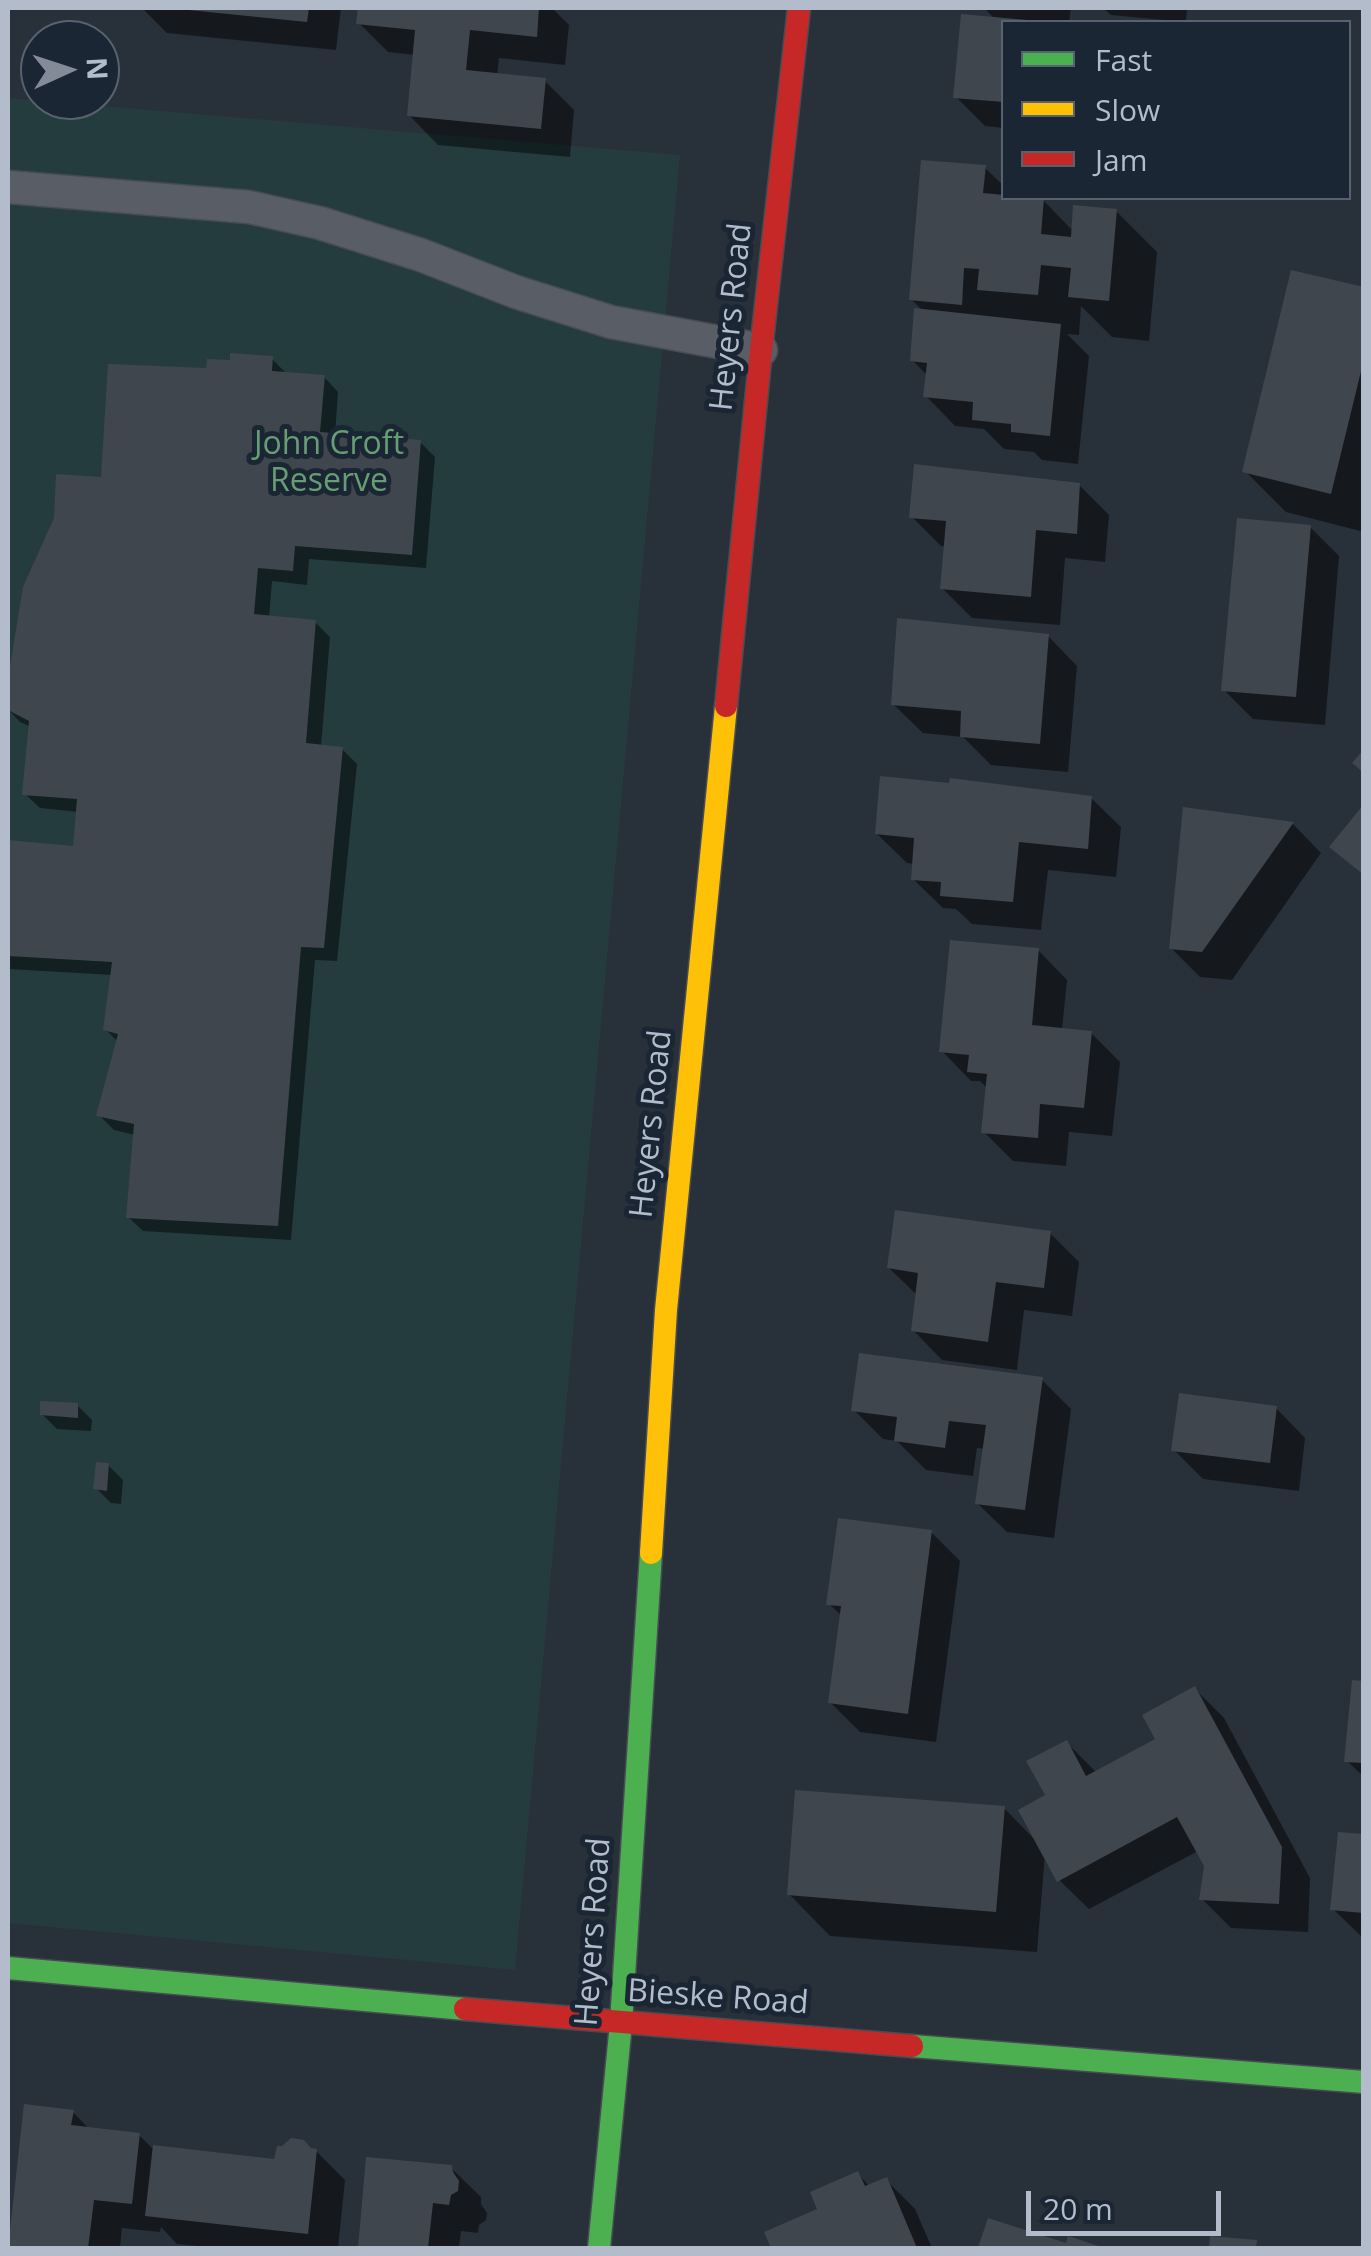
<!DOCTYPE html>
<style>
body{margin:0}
#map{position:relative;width:1371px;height:2256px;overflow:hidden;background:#283039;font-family:"Open Sans",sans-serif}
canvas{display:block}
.frame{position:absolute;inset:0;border:10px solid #b2bcca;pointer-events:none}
.legend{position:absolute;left:1001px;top:20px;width:350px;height:180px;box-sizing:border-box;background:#1b2634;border:2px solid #576270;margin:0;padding:12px 18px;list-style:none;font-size:30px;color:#b2bcca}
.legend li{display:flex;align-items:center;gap:20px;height:50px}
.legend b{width:50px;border:2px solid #576270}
.north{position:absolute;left:20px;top:20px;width:100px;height:100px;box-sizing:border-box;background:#1b2634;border:2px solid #576270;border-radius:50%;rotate:87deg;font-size:28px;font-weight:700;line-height:40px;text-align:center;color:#b2bcca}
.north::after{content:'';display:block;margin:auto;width:35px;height:45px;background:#828b97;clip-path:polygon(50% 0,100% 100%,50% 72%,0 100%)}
.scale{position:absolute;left:1026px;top:2191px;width:195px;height:45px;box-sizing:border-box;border:5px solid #b2bcca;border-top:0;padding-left:12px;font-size:30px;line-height:35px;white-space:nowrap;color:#b2bcca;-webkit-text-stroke:8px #1b2634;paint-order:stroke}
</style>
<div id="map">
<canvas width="1371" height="2256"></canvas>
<div class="frame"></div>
<ul class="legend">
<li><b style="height:12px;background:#4caf50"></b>Fast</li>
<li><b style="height:12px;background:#ffc107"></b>Slow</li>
<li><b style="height:12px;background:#c62828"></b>Jam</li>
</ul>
<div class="north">N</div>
<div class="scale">20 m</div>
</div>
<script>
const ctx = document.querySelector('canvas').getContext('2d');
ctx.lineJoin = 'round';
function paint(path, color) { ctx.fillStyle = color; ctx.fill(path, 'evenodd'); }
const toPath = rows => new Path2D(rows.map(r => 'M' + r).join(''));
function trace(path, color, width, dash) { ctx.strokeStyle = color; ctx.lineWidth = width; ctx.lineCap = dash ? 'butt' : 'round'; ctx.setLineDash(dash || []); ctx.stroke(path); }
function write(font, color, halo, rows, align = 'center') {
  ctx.font = font + ' "Open Sans",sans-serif'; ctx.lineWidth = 10; ctx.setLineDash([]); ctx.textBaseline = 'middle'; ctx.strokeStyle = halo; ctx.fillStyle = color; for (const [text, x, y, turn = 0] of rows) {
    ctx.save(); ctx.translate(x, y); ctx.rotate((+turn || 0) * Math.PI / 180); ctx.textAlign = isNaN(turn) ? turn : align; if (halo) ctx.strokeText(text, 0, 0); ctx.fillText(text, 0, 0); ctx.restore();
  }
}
paint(toPath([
 [8,98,680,155,515,1970,8,1923]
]), '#253c3f');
paint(toPath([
 [142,8,341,8,336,50,167,33],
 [360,8,552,8,569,25,565,65,499,58,497,76,545,81,574,110,570,157,438,145,409,115,415,55,388,52,359,23],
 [984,8,1071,8,1069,22,1004,22,1004,128,985,126,956,97,995,19],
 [1103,8,1187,8,1186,22,1111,15],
 [985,168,1004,186,1004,198,1043,200,1074,232,1116,211,1157,252,1149,341,1112,337,1081,306,1079,335,1067,334,1089,356,1078,464,1042,460,1034,452,1004,449,984,429,955,426,926,396,928,376,912,360,924,312,911,299],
 [1364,290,1364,532,1286,512,1245,471],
 [272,359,288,375,324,377,338,392,335,435,420,442,435,457,426,568,309,559,307,585,272,581,269,618,315,622,330,637,321,747,342,749,357,764,337,961,315,960,291,1240,143,1231,128,1217,135,1135,114,1130,99,1115,118,1042,105,1029,113,975,8,969,8,842,75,849,78,812,40,808,25,794,31,727,20,722,8,709,8,694,26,588,103,480,208,371],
 [1079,485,1109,515,1105,562,1065,558,1060,625,972,618,942,588,946,546,941,546,912,517],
 [1310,527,1339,556,1325,725,1253,719,1224,690],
 [1048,636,1077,666,1068,772,991,765,963,737,923,733,893,704],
 [1091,798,1121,827,1116,877,1048,870,1041,930,972,924,956,909,943,908,913,879,914,864,907,863,877,834],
 [1185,810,1293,824,1321,853,1232,980,1200,977,1171,948],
 [1038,950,1067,980,1062,1030,1091,1033,1120,1062,1112,1136,1069,1132,1066,1166,1013,1161,984,1132,988,1089,980,1081,971,1081,942,1051],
 [1050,1233,1079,1262,1072,1316,1024,1310,1017,1370,942,1360,913,1330,918,1296,889,1268],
 [1042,1380,1071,1409,1054,1538,1007,1532,977,1503,985,1449,977,1448,973,1476,926,1470,897,1441,883,1439,854,1410],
 [77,1405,92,1420,91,1431,57,1429,42,1414],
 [1276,1408,1305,1438,1299,1491,1203,1479,1174,1450],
 [108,1465,123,1480,121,1504,111,1503,96,1488],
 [931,1532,960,1561,936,1742,860,1732,831,1703,842,1616,829,1604],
 [1364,1684,1364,1777,1347,1761],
 [1195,1689,1224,1718,1310,1878,1308,1932,1231,1928,1202,1899,1206,1865,1198,1851,1089,1909,1059,1880,1045,1854,1037,1952,830,1936,789,1894,1004,1808,1036,1841,1067,1743,1097,1773,1158,1740],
 [1364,1837,1364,1939,1333,1909],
 [26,2107,73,2112,90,2130,139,2135,155,2151,278,2161,316,2151,345,2180,338,2248,218,2248,177,2244,161,2227,160,2232,122,2228,120,2248,10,2248],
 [369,2160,451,2168,481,2197,481,2204,487,2213,486,2220,479,2225,478,2233,461,2231,459,2248,360,2248],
 [858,2174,870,2187,886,2180,915,2209,932,2248,774,2248,767,2233,820,2210],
 [990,2221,1067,2247,1070,2239,1099,2248,981,2248]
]), '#0007');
paint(toPath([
 [190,8,309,8,307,22,189,10],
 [358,8,539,8,537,37,470,30,466,70,546,78,541,129,407,116,415,30,356,24],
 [961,14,1027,20,1027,22,1004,22,1004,102,953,98],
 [921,160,986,165,983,193,1004,195,1004,198,1044,198,1041,234,1071,237,1073,205,1117,209,1109,301,1068,297,1071,268,1041,265,1038,295,977,290,979,269,964,268,962,305,909,300],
 [1291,270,1364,287,1364,359,1331,494,1242,472],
 [914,308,1061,324,1050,436,1011,432,1011,424,972,420,973,402,923,397,927,363,910,361],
 [230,353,273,356,272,371,325,375,320,432,421,440,412,555,295,546,293,571,258,568,254,614,316,620,306,743,343,747,324,948,301,947,278,1226,126,1218,134,1124,96,1116,118,1034,103,1030,112,962,8,956,8,840,73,846,77,799,22,795,29,721,8,710,8,679,23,587,54,518,56,474,101,477,108,364,206,368,207,359,230,360],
 [914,464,1080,483,1077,534,1036,530,1031,597,940,589,946,521,909,518],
 [1237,518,1311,525,1296,697,1221,691],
 [897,618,1049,634,1040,744,960,737,961,711,891,705],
 [1364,749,1364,773,1352,763],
 [880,776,949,783,950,778,1092,796,1088,849,1019,842,1013,902,940,896,941,882,911,880,914,838,875,834],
 [1364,804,1364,875,1329,847],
 [1183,807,1294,822,1202,952,1169,949],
 [950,940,1039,948,1032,1025,1092,1031,1084,1108,1040,1104,1038,1138,981,1133,987,1074,967,1072,969,1055,939,1052],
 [895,1210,1051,1231,1044,1288,996,1282,988,1342,911,1331,918,1273,887,1268],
 [859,1353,1043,1377,1025,1510,975,1504,986,1425,949,1421,945,1448,894,1441,897,1417,851,1411],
 [1179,1393,1277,1406,1270,1463,1171,1451],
 [40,1401,78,1403,78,1418,40,1415],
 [96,1462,109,1463,107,1491,93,1489],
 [838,1518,932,1530,908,1714,828,1703,841,1606,826,1605],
 [1352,1680,1364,1681,1364,1763,1344,1762],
 [1195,1686,1282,1847,1279,1904,1199,1900,1204,1866,1177,1817,1057,1882,1018,1810,1045,1795,1026,1761,1067,1740,1086,1776,1155,1739,1142,1715],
 [795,1790,1005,1806,996,1912,787,1895],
 [1338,1832,1364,1834,1364,1913,1330,1910],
 [24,2104,74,2110,71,2125,140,2133,132,2204,94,2200,88,2248,8,2248],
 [291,2138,304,2140,311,2148,317,2149,308,2234,145,2216,153,2145,274,2159,277,2146,282,2146],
 [366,2157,452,2165,453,2172,459,2181,458,2191,451,2195,449,2205,433,2203,428,2248,358,2248],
 [858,2171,865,2186,887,2177,917,2248,771,2248,764,2232,817,2209,810,2192],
 [988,2218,1066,2243,1068,2236,1105,2248,978,2248],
 [1210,2236,1257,2240,1256,2248,1209,2248]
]), '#40464e');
const lane = toPath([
 [8,187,249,207,320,223,421,255,516,292,611,322,761,350]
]);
const fast = toPath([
 [8,1968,465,2009],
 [912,2046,1364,2082],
 [599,2248,621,2023,651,1553]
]);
const slow = toPath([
 [651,1553,666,1310,726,706]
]);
const jam = toPath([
 [726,706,761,350,799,8],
 [465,2009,912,2046]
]);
trace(lane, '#474c53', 35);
trace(fast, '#474c53', 25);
trace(slow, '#474c53', 25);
trace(jam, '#474c53', 25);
trace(lane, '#595e66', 32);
trace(fast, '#4caf50', 22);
trace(slow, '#ffc107', 22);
trace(jam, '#c62828', 22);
write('32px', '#b2bcca', '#1b2634', [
 ["Heyers Road",732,317,-84],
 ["Heyers Road",652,1124,-84],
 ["Heyers Road",594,1932,-86],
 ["Bieske Road",718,1998,4]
]);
write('32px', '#679d72', '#1b2634', [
 ["John Croft",329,445],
 ["Reserve",329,482]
]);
</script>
